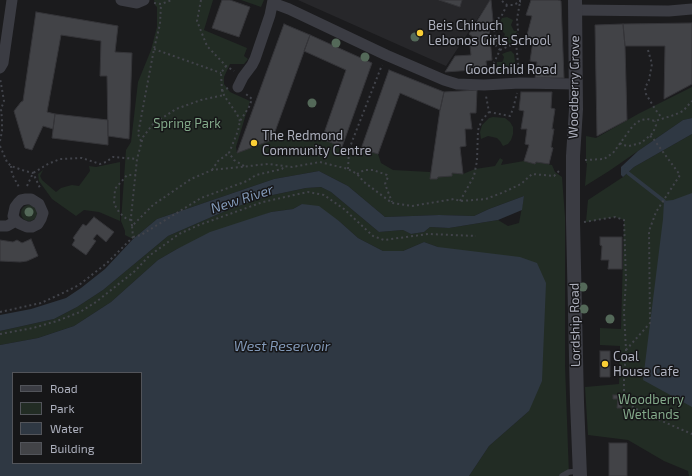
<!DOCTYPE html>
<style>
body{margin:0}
#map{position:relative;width:692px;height:476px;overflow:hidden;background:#1b1b1d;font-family:"Exo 2",sans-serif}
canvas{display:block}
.legend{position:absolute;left:12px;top:372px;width:130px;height:92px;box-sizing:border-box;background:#161618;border:1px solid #52545a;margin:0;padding:5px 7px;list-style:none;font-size:12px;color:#adb0bd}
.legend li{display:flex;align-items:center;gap:8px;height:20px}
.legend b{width:20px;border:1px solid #52545a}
</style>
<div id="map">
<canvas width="692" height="476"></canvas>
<ul class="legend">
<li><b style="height:5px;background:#3b3c43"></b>Road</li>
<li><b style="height:11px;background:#222c24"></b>Park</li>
<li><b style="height:11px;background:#2f3843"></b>Water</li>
<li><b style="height:11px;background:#424347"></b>Building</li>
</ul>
</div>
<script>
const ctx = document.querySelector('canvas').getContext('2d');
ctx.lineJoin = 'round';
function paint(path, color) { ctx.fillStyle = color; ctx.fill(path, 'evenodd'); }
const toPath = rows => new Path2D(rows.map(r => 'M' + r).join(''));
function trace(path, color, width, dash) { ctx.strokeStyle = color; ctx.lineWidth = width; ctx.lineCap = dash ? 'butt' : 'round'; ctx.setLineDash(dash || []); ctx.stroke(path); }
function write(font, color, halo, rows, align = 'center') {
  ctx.font = font + ' "Exo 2",sans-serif'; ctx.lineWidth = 3; ctx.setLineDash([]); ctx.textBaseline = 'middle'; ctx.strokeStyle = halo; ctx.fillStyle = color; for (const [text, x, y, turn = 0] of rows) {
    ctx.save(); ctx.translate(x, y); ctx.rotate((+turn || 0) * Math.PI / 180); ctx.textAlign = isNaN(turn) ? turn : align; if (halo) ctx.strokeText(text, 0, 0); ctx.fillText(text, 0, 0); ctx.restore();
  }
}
paint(toPath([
 [298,0,490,0,446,66]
]), '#27272a');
paint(toPath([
 [154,0,213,0,204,30,247,48,244,56,248,59,244,64,230,64,224,77,224,84,230,92,250,101,236,147,237,153,272,140,322,139,349,150,360,151,361,149,378,154,381,163,393,170,430,172,430,179,437,179,438,177,451,176,452,173,463,174,475,169,495,166,500,158,503,160,501,165,524,161,535,164,536,162,552,165,555,172,562,177,565,217,565,365,569,476,469,476,489,446,529,411,438,247,424,242,403,251,383,251,358,238,339,221,302,204,293,209,271,212,177,249,158,260,111,302,74,326,38,338,0,345,0,331,54,319,77,307,103,290,168,236,230,209,268,196,306,188,321,187,331,192,379,232,403,230,411,234,424,232,430,227,449,228,498,220,508,226,519,223,524,196,489,209,474,216,439,215,385,217,348,186,319,171,274,179,157,219,133,239,125,235,125,231,121,221,126,150,131,142,138,82,151,50,157,27,157,7,155,5],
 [241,0,264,0,261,7],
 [507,17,513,20,511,25,514,31,517,31,511,43,505,45,501,44,499,42,503,38,505,34,501,30,498,30,499,24,502,18],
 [511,51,514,54,517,75,497,74,497,62,502,62,503,61,504,57,502,54,507,52],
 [692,87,692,118,683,120,609,171,585,186,587,163,586,163,586,136,596,138,638,114],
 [493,117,505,118,510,122,513,127,513,134,511,140,508,144,503,146,500,141,497,138,488,136,481,139,480,132,482,125,489,118],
 [692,134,692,476,689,476,688,471,664,461,628,440,588,435,585,387,619,384,620,346,600,345,600,328,621,329,624,220,615,217,586,222,588,200,623,177,634,167],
 [120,162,120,221,99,212,84,210,76,216,52,199,39,181,38,174,43,170,40,176,42,180,56,192,61,188,68,186,72,185,79,186,90,171,89,166,96,167],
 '21 213a8 8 0 1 1 16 0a8 8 0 1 1-16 0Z'
]), '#222c24');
paint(toPath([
 [692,118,692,134,634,167,623,177,621,175,621,167,638,151,683,120],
 [319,171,348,186,385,217,439,215,474,216,489,209,524,196,522,210,498,220,449,228,430,227,424,232,411,234,403,230,379,232,331,192,321,187,306,188,268,196,230,209,168,236,103,290,77,307,54,319,0,331,0,315,31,309,66,298,81,288,105,269,133,239,157,219,274,179],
 [692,193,692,407,643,380,663,219,664,201,673,200],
 [302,204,319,206,339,221,358,238,383,251,403,251,424,242,438,247,520,257,537,263,546,283,542,381,529,411,489,446,469,476,0,476,0,345,38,338,74,326,111,302,158,260,177,249,210,232,271,212,293,209],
 [13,373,141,373,141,463,13,463]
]), '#2f3843');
trace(toPath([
 [626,169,628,173,664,201]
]), '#2f3843', 3.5);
const building = toPath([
 [222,0,230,0,250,7,239,37,212,28,222,0],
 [439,0,462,0,460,7,439,0],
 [490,0,491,0,493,21,489,27,492,60,486,61,487,69,445,72,455,56,471,55,470,46,475,45,473,37,469,34,490,0],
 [531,0,558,0,561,1,564,78,535,78,537,62,530,61,533,41,526,39,532,16,526,15,531,0],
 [36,12,118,26,115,52,132,53,129,139,108,136,107,76,100,76,101,41,61,35,47,112,55,114,53,129,43,126,32,150,25,148,14,111,21,102,23,101,36,12],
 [692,23,692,84,664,99,665,46,625,46,623,24,692,23],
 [284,24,310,35,272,140,237,153,284,24],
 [623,24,625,46,627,120,597,136,595,25,623,24],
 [310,35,372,63,342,147,322,139,346,70,304,51,310,35],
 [389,70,444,92,440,110,400,93,378,154,361,149,389,70],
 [477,90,476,113,470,113,472,129,465,129,466,146,460,147,463,174,452,173,452,176,438,177,437,179,430,179,440,110,444,92,477,90],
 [521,92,552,92,551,108,555,109,552,129,554,129,551,147,553,148,549,164,536,162,535,164,524,161,529,145,525,144,527,129,521,129,524,111,519,110,521,92],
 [55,114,108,120,108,145,52,138,55,114],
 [94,217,114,232,106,242,97,234,93,239,96,241,86,255,72,245,75,240,73,238,83,224,86,226,94,217],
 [600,237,622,237,622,269,608,269,609,260,601,260,602,246,600,245,600,237],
 [31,239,38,256,27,261,20,262,0,261,0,240,13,242,17,240,22,243,31,239],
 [600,351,610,351,610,377,600,377,600,351],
 [613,395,620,395,620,400,622,400,622,408,617,408,618,399,613,399,613,395],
 [609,443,627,443,627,476,609,476,609,443]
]);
paint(building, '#424347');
trace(building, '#353539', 1);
trace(toPath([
 [201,0,197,21,207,46,226,66,234,71],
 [502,1,507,5,513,5,520,2,520,0],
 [154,3,161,4,172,0],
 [516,43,519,72],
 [154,49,221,73],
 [500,50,516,43,518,30,517,19,520,2],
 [648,50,652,64,649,80,645,88,646,94,655,109,662,118],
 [490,73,491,69,500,50,496,46,494,29,496,19,501,17,507,5],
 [228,88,222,91,225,97,237,114,240,121],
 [222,91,221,73,226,66],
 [489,112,510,116,513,109,517,93],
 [0,141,2,131,2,119,1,109,4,101,0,78],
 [141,141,138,134,154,49,160,24,161,4],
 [620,143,622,145,629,146,641,143,653,133,656,125,655,121],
 [0,146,7,162,11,166,25,171,33,173,40,188],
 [585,160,604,159,613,153,632,127,636,123,641,120,647,119,655,121,674,115,683,111,692,101],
 [11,166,12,174,20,189],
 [244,166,234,160,229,153,238,131,240,121,249,107,252,99,246,94],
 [348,169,349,150,353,139,382,65],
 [212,170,218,161,229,153],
 [357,174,364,170,373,170,387,175,388,177,385,184,392,202],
 [27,186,33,173,48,164,60,159,82,158,100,164,106,162,113,157,137,159],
 [460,201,474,176,477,161,478,130,482,120,489,112,486,96],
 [131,220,127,219,124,217,119,212,114,204,115,189,127,175,136,175],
 [584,222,615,217,624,220,626,280,624,312,626,350,624,379,624,395,630,405,643,413,692,434],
 [132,226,131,217,137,159,143,137,153,124,176,109,201,100,224,95],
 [133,237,141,235,193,203,201,198,247,181,256,175,282,169,284,166],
 [0,312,41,303,65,292,79,285,107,263,133,237,132,226,153,205,191,179,212,170,268,164,292,167,320,162,348,169,357,174,364,182,392,203,412,206,454,199,460,201,486,199,504,192,521,184,532,174,554,176,560,170],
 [0,334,33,328,57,321,80,312,96,302,135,271,149,256,179,234,199,225,263,202,294,195,308,192,324,195,344,209,373,236,384,240,428,234,476,236],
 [626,350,650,323,649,231,656,212,680,175,652,137,649,136]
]), '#41434a', 2, [2, 3]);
trace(toPath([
 [562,476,569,472,580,471]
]), '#3b3c43', 5.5);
trace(toPath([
 [121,0,137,3,144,0],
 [273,3,289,9,386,55,444,80,457,84,484,85,520,83,575,84],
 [575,10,669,11,692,9],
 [0,68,3,63,12,0],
 [238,87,243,77,252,65,255,59,270,15,273,0],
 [26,199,31,199,39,204,43,213,41,219,38,224,32,227,27,227,20,224,16,221,13,216,15,207,18,203,21,200,26,199],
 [0,226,7,226,16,221]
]), '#3b3c43', 11);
trace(toPath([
 [575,0,576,109,573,156,573,221,577,402,580,476]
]), '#3b3c43', 14);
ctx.fillStyle = '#546959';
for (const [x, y] of [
 [415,37],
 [336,43],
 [365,57],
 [312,103],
 [29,212],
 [583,287],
 [584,309],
 [610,319]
]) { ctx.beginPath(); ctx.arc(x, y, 4.5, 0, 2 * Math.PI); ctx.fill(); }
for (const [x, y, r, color] of [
 [420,33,4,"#fbcf35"],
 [254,143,4,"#fbcf35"],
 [605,364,4,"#fbcf35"]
]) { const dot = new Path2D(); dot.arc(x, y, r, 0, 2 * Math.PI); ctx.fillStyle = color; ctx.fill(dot); trace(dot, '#161618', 1.5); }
write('13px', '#adb0bd', '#161618', [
 ["Beis Chinuch",428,26],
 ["Lebonos Girls School",428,41],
 ["The Redmond",262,136],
 ["Community Centre",262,151],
 ["Coal",613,357],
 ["House Cafe",613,372]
], 'left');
write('13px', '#adb0bd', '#161618', [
 ["Goodchild Road",511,70],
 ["Woodberry Grove",574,87,-89],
 ["Lordship Road",575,325,-91]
]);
write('13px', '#83a98a', '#161618', [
 ["Spring Park",187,124],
 ["Woodberry",651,400],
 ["Wetlands",651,415]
]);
write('italic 14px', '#839ab9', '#161618', [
 ["New River",242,199,-18],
 ["West Reservoir",282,346]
]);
</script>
